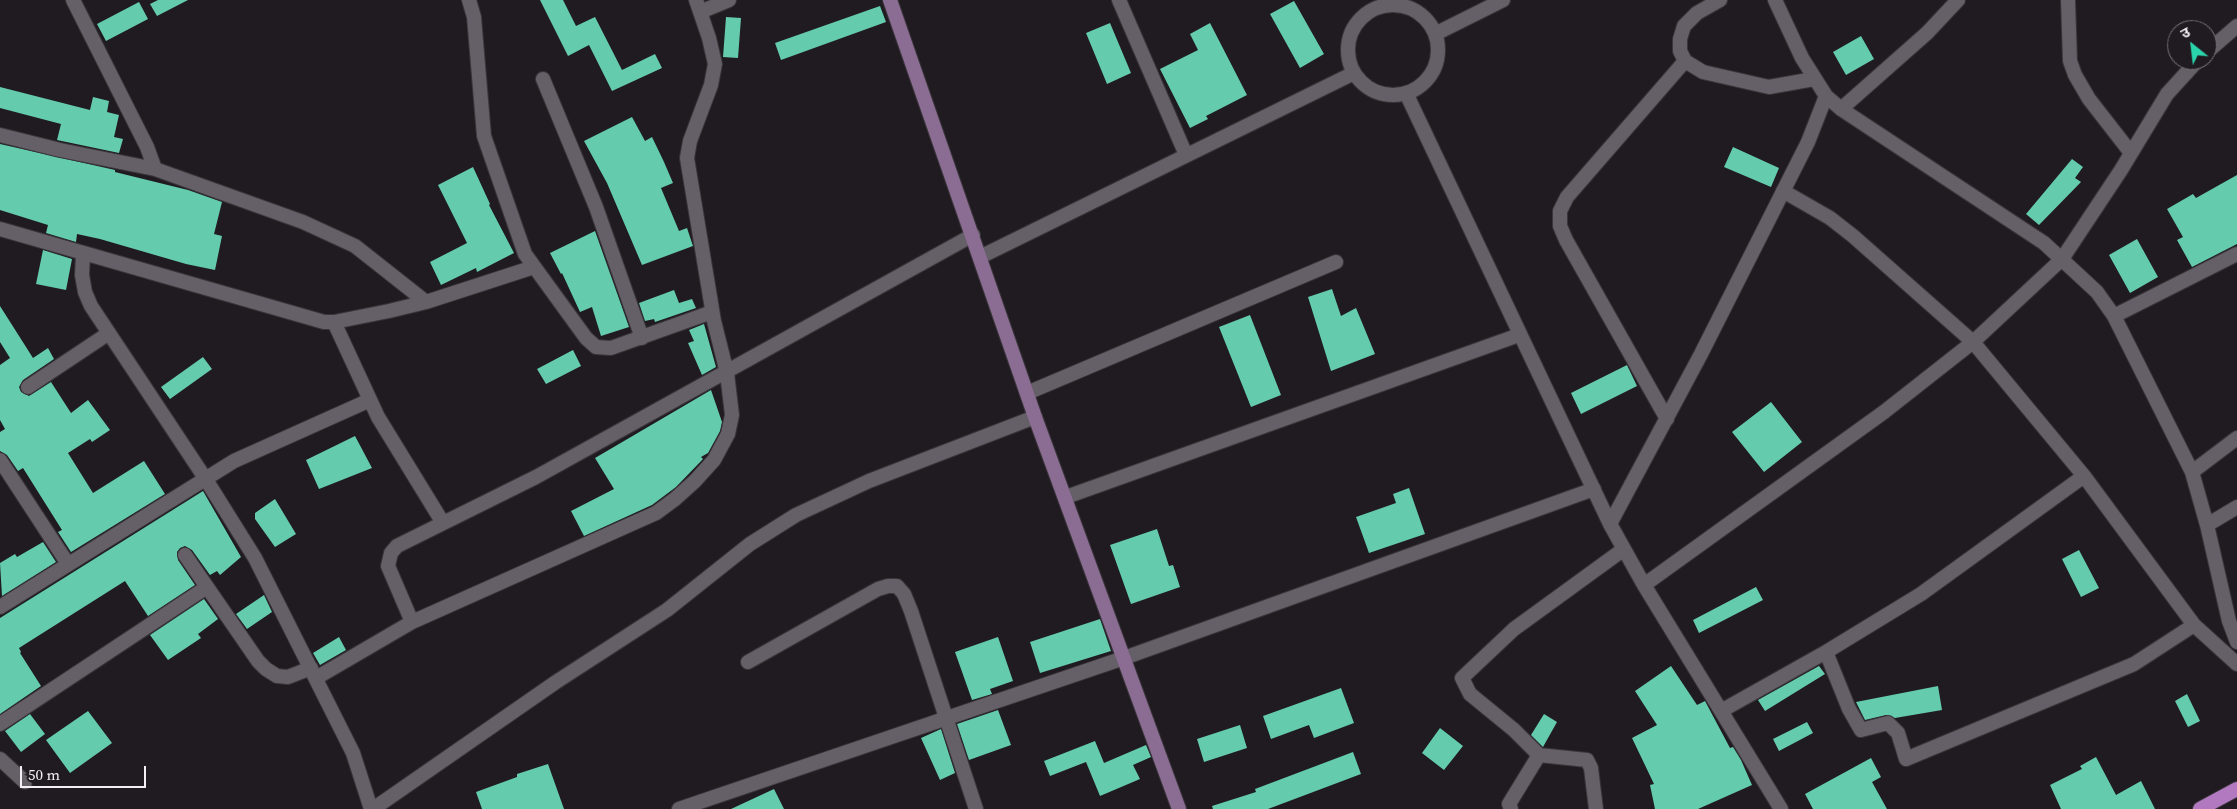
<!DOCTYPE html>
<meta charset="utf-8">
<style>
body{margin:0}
#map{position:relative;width:2237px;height:809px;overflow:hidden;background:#201b21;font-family:"Source Serif 4","Noto Sans Devanagari",serif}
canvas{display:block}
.north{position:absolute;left:2167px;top:20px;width:50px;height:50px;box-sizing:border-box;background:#201b21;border:1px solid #747075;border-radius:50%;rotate:331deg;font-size:14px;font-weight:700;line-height:20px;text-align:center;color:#f3eff4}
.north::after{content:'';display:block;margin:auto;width:18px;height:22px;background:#2bd5ac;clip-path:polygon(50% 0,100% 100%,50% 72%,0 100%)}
.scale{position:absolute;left:20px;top:766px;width:126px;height:22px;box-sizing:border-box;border:2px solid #f3eff4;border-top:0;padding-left:6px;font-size:15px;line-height:18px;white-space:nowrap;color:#f3eff4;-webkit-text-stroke:4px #201b21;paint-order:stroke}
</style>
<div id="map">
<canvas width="2237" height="809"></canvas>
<div class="north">उ</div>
<div class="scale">50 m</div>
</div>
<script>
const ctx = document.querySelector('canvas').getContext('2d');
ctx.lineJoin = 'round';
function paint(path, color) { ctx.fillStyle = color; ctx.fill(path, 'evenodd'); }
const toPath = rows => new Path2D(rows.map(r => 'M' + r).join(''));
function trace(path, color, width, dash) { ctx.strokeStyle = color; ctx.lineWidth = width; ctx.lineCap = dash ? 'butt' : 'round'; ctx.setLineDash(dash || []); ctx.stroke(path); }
paint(toPath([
 [158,0,188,0,157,16,150,4],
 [540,0,563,0,576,26,595,17,622,70,655,54,662,68,612,91,589,45,568,56],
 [1294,1,1324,54,1300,68,1270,14],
 [139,2,148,19,106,41,97,24],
 [880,6,886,22,781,60,775,43],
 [726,17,741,18,738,58,723,57],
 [1110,23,1131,73,1107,84,1086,33],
 [1210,23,1247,95,1206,116,1208,119,1190,128,1160,69,1198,50,1190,34],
 [1861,36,1874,59,1846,75,1833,52],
 [0,87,90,110,93,97,109,101,107,112,119,115,114,137,123,139,119,153,57,140,61,124,0,108],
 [632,117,645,141,652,137,664,162,673,183,661,188,679,231,687,228,693,246,642,265,607,183,584,141],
 [0,144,115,170,115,172,123,174,188,190,222,202,214,234,222,236,215,270,186,264,100,239,77,234,76,242,46,233,48,225,0,210],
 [1733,147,1779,168,1771,187,1724,167],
 [2072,159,2083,167,2075,178,2081,182,2039,225,2026,214],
 [473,167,490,204,489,205,514,253,477,272,476,268,441,285,430,262,467,243,438,185],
 [2237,175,2237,244,2192,267,2177,240,2183,237,2167,209,2193,194,2196,198],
 [595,231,629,327,601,336,592,307,580,312,562,273,561,274,550,253],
 [2137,239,2158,277,2130,293,2109,255],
 [43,250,72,259,66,290,36,284],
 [1332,289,1341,316,1356,308,1375,354,1331,371,1308,297],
 [674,290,679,303,692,299,696,308,655,322,654,319,645,321,639,303],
 [0,306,33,358,48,348,54,359,23,380,19,387,21,392,29,396,51,382,71,413,88,400,110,430,92,442,90,439,68,453,93,493,144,461,165,494,71,552,58,532,62,530,23,468,18,471,7,455,0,451,0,432,5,429,0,420,0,365,10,358,0,342],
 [1250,315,1281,395,1251,407,1219,327],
 [704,324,716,367,702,375,688,343,694,341,689,330],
 [573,350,581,366,546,384,537,369],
 [203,357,212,369,170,399,161,387],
 [1627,365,1637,386,1581,414,1571,393],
 [711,390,722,422,720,431,708,453,701,457,703,459,676,487,652,505,584,536,571,511,614,489,595,458],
 [1771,402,1802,442,1764,472,1732,432],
 [355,436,372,468,319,489,306,460],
 [1409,488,1425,534,1369,553,1356,517,1396,503,1393,494],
 [203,491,241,557,220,575,217,571,210,575,192,550,185,546,180,548,177,552,178,560,195,585,148,616,125,581,19,648,21,652,20,653,41,686,0,714,0,618],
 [275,499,296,534,275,547,255,519,255,513],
 [1157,529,1169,566,1173,565,1180,587,1131,604,1110,545],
 [43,542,56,562,2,596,0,563,15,554,17,557],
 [2079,550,2099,588,2081,597,2062,559],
 [1756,587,1763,600,1699,633,1693,620],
 [264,595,272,612,247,629,236,614],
 [204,599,218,619,198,634,201,638,168,660,150,635],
 [1100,619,1111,651,1040,673,1030,642],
 [339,637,346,650,320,665,313,653],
 [998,637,1013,681,990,689,992,694,972,700,955,652],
 [1671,666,1697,705,1705,701,1730,748,1733,747,1741,760,1752,785,1698,809,1655,809,1650,785,1654,784,1632,738,1657,725,1635,691],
 [1819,666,1825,674,1765,711,1758,700],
 [1938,686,1942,710,1895,718,1886,715,1865,720,1856,702],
 [1341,688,1354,723,1314,738,1309,725,1271,739,1263,716],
 [2187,694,2200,721,2188,727,2175,701],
 [998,710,1011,745,969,760,957,724],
 [88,711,112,743,70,773,46,740],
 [30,714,45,734,21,752,5,731],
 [1544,714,1557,722,1543,747,1531,735],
 [1807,722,1813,733,1779,751,1773,739],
 [1240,725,1247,748,1204,762,1197,739],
 [1440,728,1463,746,1444,770,1422,753],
 [941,729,955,773,940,780,921,738],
 [1095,741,1104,763,1146,745,1151,757,1133,765,1140,779,1100,796,1086,762,1050,776,1044,761],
 [1353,752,1361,774,1268,809,1213,809,1212,806,1256,792,1255,789],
 [2096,757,2116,795,2141,781,2155,809,2061,809,2050,785,2082,769,2080,766],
 [1871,758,1881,777,1872,782,1887,809,1813,809,1805,794],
 [548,764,564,809,482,809,476,792,517,777,517,774],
 [774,789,784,809,731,809]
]), '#64ccad');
const minor = toPath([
 [73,0,147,147,155,169],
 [469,0,474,17,484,136,525,254,586,338,596,347,611,348,712,312],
 [1119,0,1186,155],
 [1720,0,1697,13,1684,26,1680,39,1680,51,1685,61,1703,72,1769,87,1814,79],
 [1775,0,1802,58,1826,96,1841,109,2044,243,2097,292,2114,316,2192,472,2207,525,2229,621,2237,642],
 [2068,0,2070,61,2075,75,2089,99,2131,153],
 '1348 50a45 45 0 1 1 90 0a45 45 0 1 1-90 0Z',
 [700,12,729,0],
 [1435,34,1503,0],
 [2207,52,2237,26],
 [543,79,596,207,642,338],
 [1406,93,1610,524,1644,585,1781,809],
 [1841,109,1927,33,1958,0],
 [0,135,60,150,155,169,303,222,355,246,426,302],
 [1783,191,1830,218,1853,236,1973,342,2084,476,2194,625,2237,664],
 [0,229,324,322,334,322,389,311,426,302,534,267],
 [83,254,82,275,85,292,91,306,205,478,255,558,353,753,371,809],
 [980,257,1354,73],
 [2114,316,2237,254],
 [334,322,378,417,443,523],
 [28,387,109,333],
 [1027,393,1336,262],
 [1667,419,1566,240,1560,226,1560,211,1567,197,1685,61],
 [0,460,68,564],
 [2192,472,2237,438],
 [1066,497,1519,335],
 [1610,524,1701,354,1808,142,1826,96],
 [2207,525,2237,507],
 [185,555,258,661,266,669,277,676,288,677,311,668],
 [1644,585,1884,412,1973,342,2062,259,2121,170,2167,94,2198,60],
 [0,607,234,461,370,400],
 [412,622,388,566,391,553,397,546,536,477,973,235],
 [1826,652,1849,709,1861,730,1888,723,1898,733,1906,759,2134,664,2194,625],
 [1124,658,1594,489],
 [748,662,878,589,888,586,897,586,904,594,911,611,976,809],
 [316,678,412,622,656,513,675,499,695,481,714,460,728,434,732,415,727,373,714,321,687,158,690,141,711,85,715,64,709,38,696,0],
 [1721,711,1826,652,1921,594,2084,476],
 [0,724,207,587],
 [0,759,25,782],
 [373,809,556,682,667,610,750,544,796,515,869,481,1035,417],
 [1511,809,1509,804,1539,755],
 [1596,809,1591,768,1587,760,1539,755,1514,730,1470,694,1462,678,1514,629,1624,549]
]);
const tertiary = toPath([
 [679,809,1124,658]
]);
const secondary = toPath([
 [890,0,1035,417,1179,809]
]);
const primary = toPath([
 [2200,809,2237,789]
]);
trace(minor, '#39353a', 16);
trace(tertiary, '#39353a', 16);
trace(secondary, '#39353a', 16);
trace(primary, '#39353a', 16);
trace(minor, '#655f67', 14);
trace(tertiary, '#655f67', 14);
trace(secondary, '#8b6c93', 14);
trace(primary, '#b279c0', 14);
</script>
